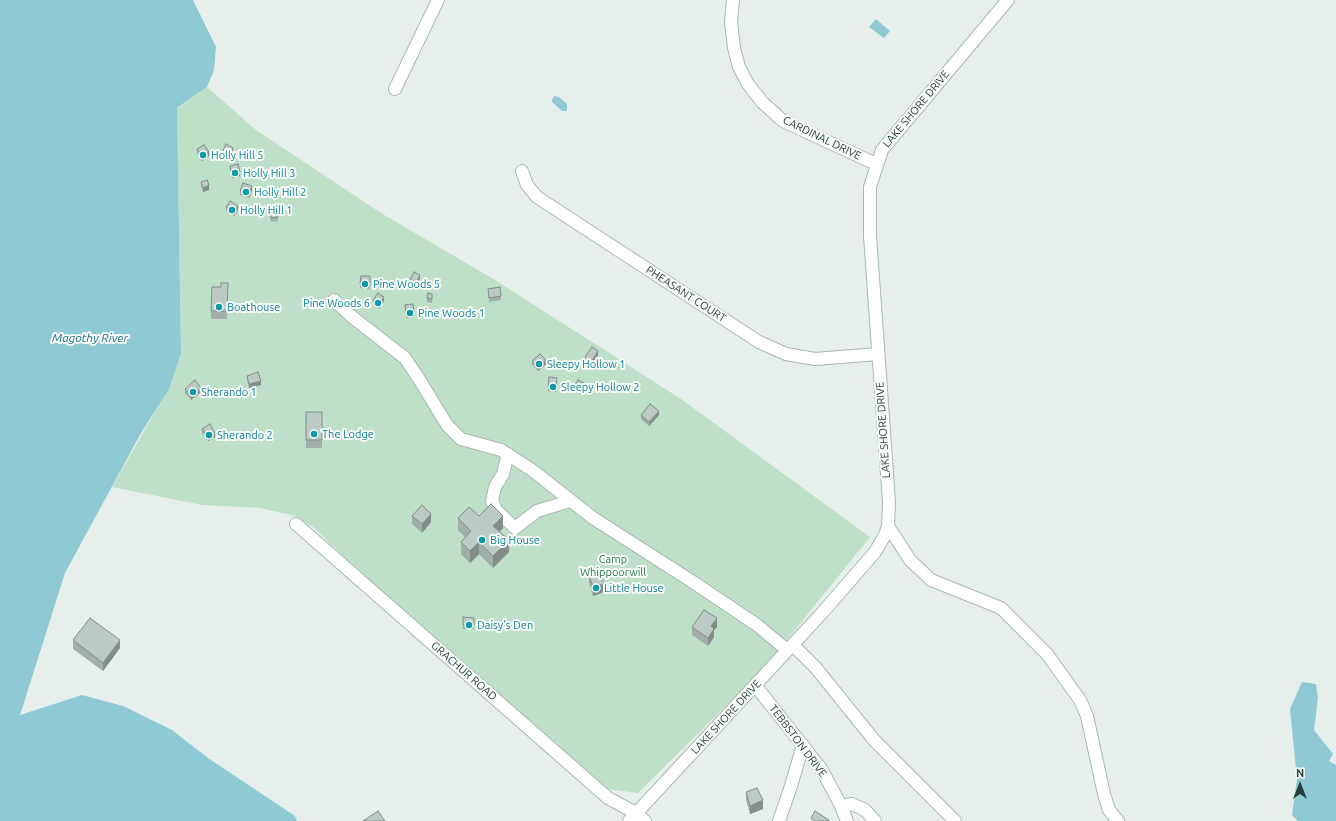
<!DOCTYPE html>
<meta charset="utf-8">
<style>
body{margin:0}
#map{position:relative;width:1336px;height:821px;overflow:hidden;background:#e6efeb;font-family:Ubuntu,sans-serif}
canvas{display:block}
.north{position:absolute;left:1280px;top:765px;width:40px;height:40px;-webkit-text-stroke:3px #f7fbf9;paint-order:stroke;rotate:0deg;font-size:11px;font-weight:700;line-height:16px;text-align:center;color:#24423a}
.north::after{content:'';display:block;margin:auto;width:14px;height:18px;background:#24423a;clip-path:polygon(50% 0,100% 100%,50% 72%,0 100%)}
</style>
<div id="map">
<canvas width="1336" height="821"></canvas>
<div class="north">N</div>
</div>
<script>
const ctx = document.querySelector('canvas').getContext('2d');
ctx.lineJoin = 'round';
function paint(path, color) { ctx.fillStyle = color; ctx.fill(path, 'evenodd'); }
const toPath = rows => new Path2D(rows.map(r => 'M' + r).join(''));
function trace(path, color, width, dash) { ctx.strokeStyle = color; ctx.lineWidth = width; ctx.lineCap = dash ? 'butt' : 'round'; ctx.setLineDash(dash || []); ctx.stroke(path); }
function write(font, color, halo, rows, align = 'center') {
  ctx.font = font + ' Ubuntu,sans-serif'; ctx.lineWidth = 4; ctx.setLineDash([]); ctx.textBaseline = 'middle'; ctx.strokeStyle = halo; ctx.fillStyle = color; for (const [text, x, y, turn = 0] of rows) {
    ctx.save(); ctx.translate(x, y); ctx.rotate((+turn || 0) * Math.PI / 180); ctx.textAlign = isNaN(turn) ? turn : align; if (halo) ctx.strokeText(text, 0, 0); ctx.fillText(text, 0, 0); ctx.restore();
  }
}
paint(toPath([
 [207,87,256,130,381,213,495,280,681,399,870,537,766,666,638,793,606,789,366,578,313,527,295,516,260,508,202,505,112,487,168,389,181,355,177,109]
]), '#bfe0c8');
paint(toPath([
 [0,0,193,0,216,47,214,70,207,87,177,108,181,354,169,389,141,433,65,573,20,715,82,695,123,706,172,730,208,758,295,816,297,821,0,821],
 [876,19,890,31,884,38,869,27],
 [554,96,559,97,567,104,567,111,562,111,552,102,552,100],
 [1302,682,1316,684,1318,698,1314,730,1333,754,1329,761,1336,765,1336,821,1298,821,1292,815,1297,779,1290,709]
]), '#8ec9d4');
const minor = toPath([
 [733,0,731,22,734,48,739,67,748,84,762,102,783,121,876,164],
 [395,89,438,0],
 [522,171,527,185,537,197,759,342,786,354,815,359,878,354],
 [334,300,351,316,405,358,419,379,447,425,461,439,501,450,532,470,593,518,693,582,757,625,787,650],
 [508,454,503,474,495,487,492,501,496,510,515,528,537,511,570,501],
 [296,524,608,798,636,813,645,821],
 [888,526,910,560,931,580,1001,608,1047,654,1080,700,1087,716,1104,794,1109,810,1118,821],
 [793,645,816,668,874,740,955,821],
 [755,685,822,770,841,806,847,821],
 [841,806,852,804,865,810,875,821],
 [629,821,822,613,875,552,885,535,888,526,889,502,870,236,870,187,882,150,1008,0],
 [779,821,791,786,803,745]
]);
trace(minor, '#a8b8b2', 14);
trace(minor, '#fff', 12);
paint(toPath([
 [197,149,209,156,202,161,197,153],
 [233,152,229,160,222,157,222,153],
 [230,166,240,176,232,178,230,170],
 [201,182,209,190,203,192,201,186],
 [252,190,249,198,240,195,240,191],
 [226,207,238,210,234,216,226,211],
 [269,208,278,217,278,221,271,222],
 [410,279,420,279,416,287,410,284],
 [370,281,370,289,360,288,360,284],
 [488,289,501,296,501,300,489,302],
 [228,292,227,319,211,319,211,311],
 [427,298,432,298,432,303,427,302],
 [373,300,384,301,379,309,373,304],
 [413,304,414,317,406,318,405,305],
 [598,355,591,366,585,361,585,357],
 [532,361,546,364,538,371,532,365],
 [247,376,261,385,249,388,247,380],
 [557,382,556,392,548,391,548,387],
 [574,387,586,388,583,395,574,391],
 [185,389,201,392,191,400,185,393],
 [306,412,322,412,322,448,306,448],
 [641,415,659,415,649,426,641,419],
 [202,429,215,437,208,441,202,433],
 [412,516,431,522,422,533,412,524],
 [479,516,503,528,500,531,509,552,493,568,479,554,470,563,461,554,461,542,465,537,458,530,458,518],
 [589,575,604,592,593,596,589,583],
 [463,617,474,618,474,629,463,629],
 [692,627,717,627,714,630,714,637,708,646,692,635],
 [73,640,120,648,103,671,73,649],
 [746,792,763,809,750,814,746,800]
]), '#a1aea9');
paint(toPath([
 [233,148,233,152,229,160,229,156],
 [209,152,209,156,202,161,202,157],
 [240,172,240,176,232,178,232,174],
 [209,185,209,190,203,192,203,188],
 [252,186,252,190,249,198,249,194],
 [238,206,238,210,234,216,234,212],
 [420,275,420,279,416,287,416,283],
 [384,297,384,301,379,309,379,305],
 [598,351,598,355,591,366,591,362],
 [546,360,546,364,538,371,538,367],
 [261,381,261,385,249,388,249,384],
 [586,384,586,388,583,395,583,391],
 [201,388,201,392,191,400,191,396],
 [659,411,659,415,649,426,649,422],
 [215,433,215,437,208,441,208,437],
 [431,514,431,522,422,533,422,524],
 [503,516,503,528,493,538,493,526],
 [509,540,509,552,493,568,493,556],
 [479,542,479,554,470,563,470,551],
 [604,584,604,592,593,596,593,587],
 [717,618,717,627,714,630,714,637,708,646,708,638,711,626],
 [120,640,120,648,103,671,103,663],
 [763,800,763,809,750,814,750,806]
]), '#838d89');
const building = toPath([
 [226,144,233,148,229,156,222,153,226,144],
 [204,145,209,152,202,157,197,149,204,145],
 [238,164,240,172,232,174,230,166,238,164],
 [207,180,209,185,203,188,201,182,207,180],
 [243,183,252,186,249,194,240,191,243,183],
 [230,201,238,206,234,212,226,207,230,201],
 [276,207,278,217,271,218,269,208,276,207],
 [414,272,420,275,416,283,410,279,414,272],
 [361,276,370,276,370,285,360,284,361,276],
 [221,283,228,283,227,311,211,311,212,287,221,287,221,283],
 [500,287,501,296,489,298,488,289,500,287],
 [378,293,384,297,379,305,373,300,378,293],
 [428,293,432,294,432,299,427,298,428,293],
 [413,304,414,313,406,314,405,305,413,304],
 [592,347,598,351,591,362,585,357,592,347],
 [540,354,546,360,538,367,532,361,540,354],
 [258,372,261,381,249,384,247,376,258,372],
 [549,377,557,378,556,388,548,387,549,377],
 [195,380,201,388,191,396,185,389,195,380],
 [578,380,586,384,583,391,574,387,578,380],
 [650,404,659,411,649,422,641,415,650,404],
 [306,412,322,412,322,440,306,440,306,412],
 [210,424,215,433,208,437,202,429,210,424],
 [491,504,503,516,493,526,509,540,493,556,479,542,470,551,461,542,471,531,458,518,469,507,479,516,491,504],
 [422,505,431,514,422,524,412,516,422,505],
 [600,572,604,584,593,587,589,575,600,572],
 [704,610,717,618,711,626,714,629,708,638,692,627,704,610],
 [463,617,474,618,474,625,463,625,463,617],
 [90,618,120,640,103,663,73,640,90,618],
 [757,788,763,800,750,806,746,792,757,788],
 [378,811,385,821,363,821,378,811],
 [815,811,829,820,829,821,815,821,811,818,815,811]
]);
paint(building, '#bbcac4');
trace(building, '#838d89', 1);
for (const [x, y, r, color] of [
 [203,155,4,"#0f9aa8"],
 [235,173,4,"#0f9aa8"],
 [246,192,4,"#0f9aa8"],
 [232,210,4,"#0f9aa8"],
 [365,284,4,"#0f9aa8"],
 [378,303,4,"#0f9aa8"],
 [219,307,4,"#0f9aa8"],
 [410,313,4,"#0f9aa8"],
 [539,364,4,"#0f9aa8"],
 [553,387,4,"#0f9aa8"],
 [193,392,4,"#0f9aa8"],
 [314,434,4,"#0f9aa8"],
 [209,435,4,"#0f9aa8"],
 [482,540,4,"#0f9aa8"],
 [596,588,4,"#0f9aa8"],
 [469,625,4,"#0f9aa8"]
]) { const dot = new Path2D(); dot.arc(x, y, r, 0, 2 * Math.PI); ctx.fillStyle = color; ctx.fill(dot); trace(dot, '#f7fbf9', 1.5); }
write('11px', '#24423a', '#f7fbf9', [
 ["LAKE SHORE DRIVE",916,109,-50],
 ["CARDINAL DRIVE",822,138,26],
 ["PHEASANT COURT",686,294,33],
 ["LAKE SHORE DRIVE",883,430,-94],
 ["GRACHUR ROAD",464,671,41],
 ["LAKE SHORE DRIVE",726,717,-47],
 ["TEBBSTON DRIVE",798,741,53]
]);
write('11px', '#0d838f', '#f7fbf9', [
 ["Holly Hill 5",211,155],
 ["Holly Hill 3",243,173],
 ["Holly Hill 2",254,192],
 ["Holly Hill 1",240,210],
 ["Pine Woods 5",373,284],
 ["Pine Woods 6",370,303,"right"],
 ["Boathouse",227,307],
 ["Pine Woods 1",418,313],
 ["Sleepy Hollow 1",547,364],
 ["Sleepy Hollow 2",561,387],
 ["Sherando 1",201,392],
 ["The Lodge",322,434],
 ["Sherando 2",217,435],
 ["Big House",490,540],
 ["Little House",604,588],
 ["Daisy’s Den",477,625]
], 'left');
write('11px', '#2d7a4b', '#f7fbf9', [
 ["Camp",613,559],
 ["Whippoorwill",613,572]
]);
write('italic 12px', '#1c6f80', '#f7fbf9', [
 ["Magothy River",90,338]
]);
</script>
